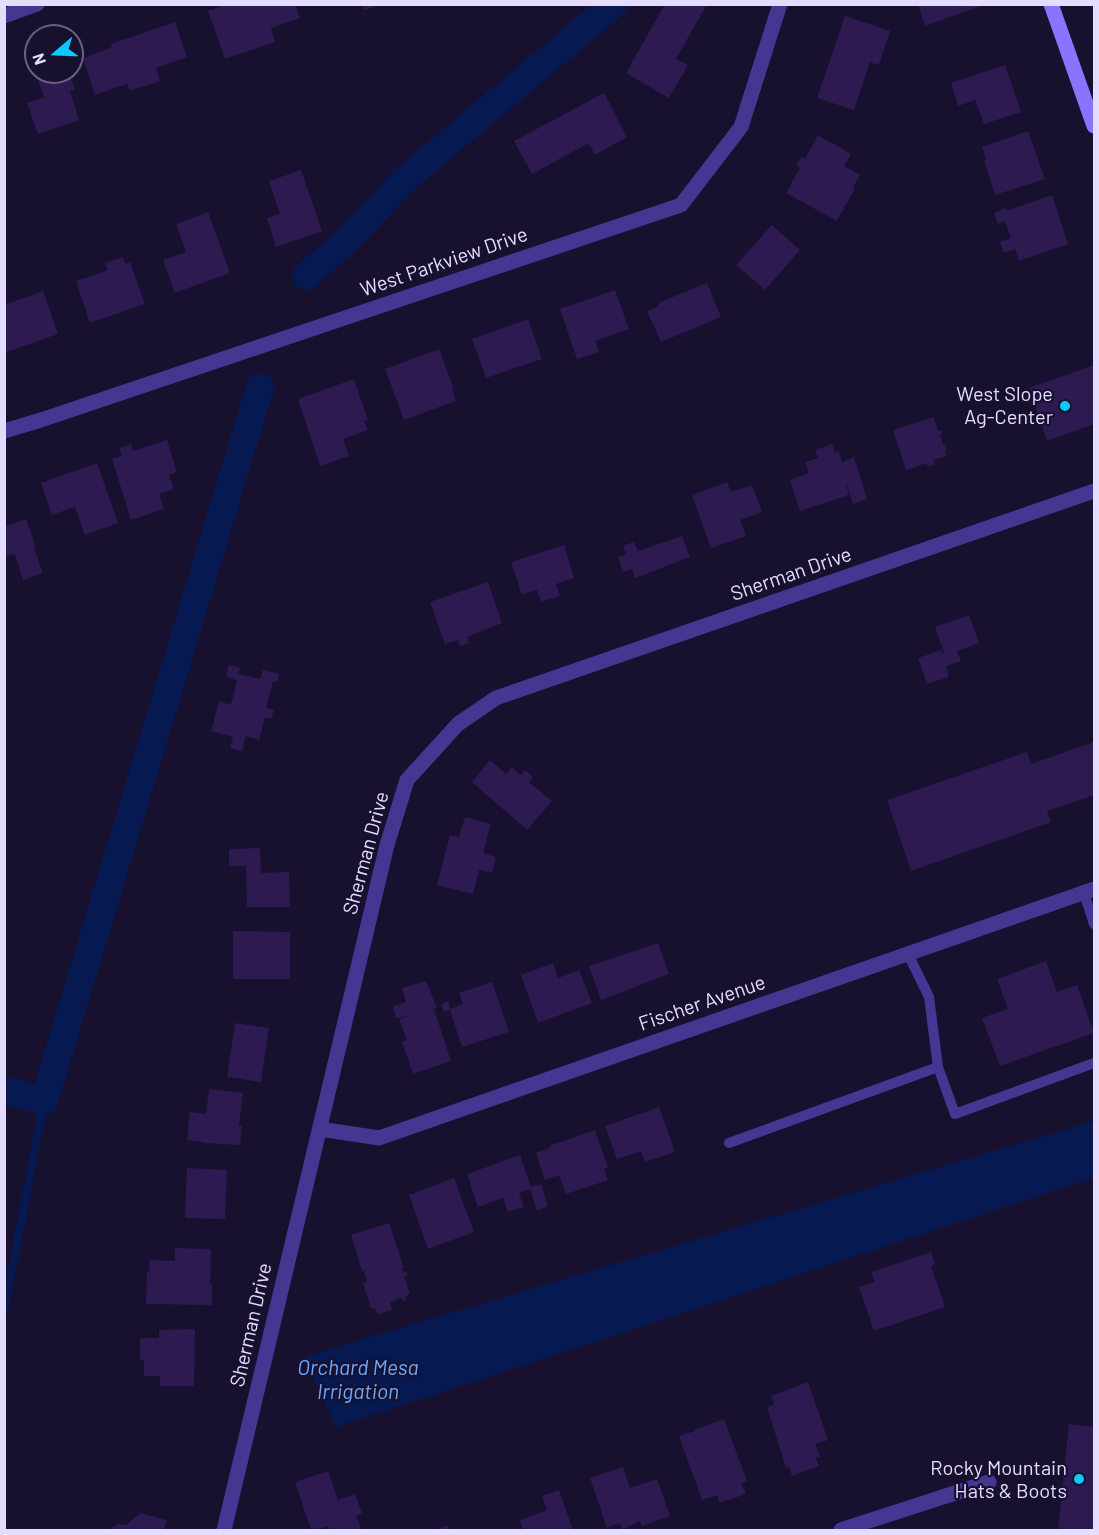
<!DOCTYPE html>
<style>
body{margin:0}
#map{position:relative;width:1099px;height:1535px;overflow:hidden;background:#18102f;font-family:Barlow,sans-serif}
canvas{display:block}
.frame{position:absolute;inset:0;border:6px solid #e5ddff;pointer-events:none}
.north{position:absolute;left:24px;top:24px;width:60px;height:60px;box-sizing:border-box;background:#18102f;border:2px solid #6a6282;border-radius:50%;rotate:251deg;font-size:16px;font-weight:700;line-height:24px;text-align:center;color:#e5ddff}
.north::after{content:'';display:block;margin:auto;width:21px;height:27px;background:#09caff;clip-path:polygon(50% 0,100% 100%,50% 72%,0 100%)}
</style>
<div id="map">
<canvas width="1099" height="1535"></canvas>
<div class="frame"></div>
<div class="north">N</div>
</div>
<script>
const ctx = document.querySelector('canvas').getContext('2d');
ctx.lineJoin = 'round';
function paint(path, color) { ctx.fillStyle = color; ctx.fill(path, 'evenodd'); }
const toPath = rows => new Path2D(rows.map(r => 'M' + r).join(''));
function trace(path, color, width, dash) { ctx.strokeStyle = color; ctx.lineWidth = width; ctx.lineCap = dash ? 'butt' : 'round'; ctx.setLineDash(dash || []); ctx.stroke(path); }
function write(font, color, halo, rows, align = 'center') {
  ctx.font = font + ' Barlow,sans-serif'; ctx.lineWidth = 4.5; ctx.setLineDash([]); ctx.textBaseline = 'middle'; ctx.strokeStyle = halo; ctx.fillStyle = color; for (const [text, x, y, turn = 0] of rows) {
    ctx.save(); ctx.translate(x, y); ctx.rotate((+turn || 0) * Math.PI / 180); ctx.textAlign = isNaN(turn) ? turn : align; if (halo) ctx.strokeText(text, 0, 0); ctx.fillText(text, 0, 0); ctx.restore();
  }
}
paint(toPath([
 [1094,1121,1094,1178,336,1427,303,1357]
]), '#061951');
trace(toPath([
 [4,1312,44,1101]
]), '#061951', 8);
trace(toPath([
 [306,276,346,241,405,179,614,4],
 [4,1090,44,1101,260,387]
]), '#061951', 28);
paint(toPath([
 [226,4,295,4,300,18,271,28,275,42,225,59,208,11],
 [362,4,380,4,380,5,364,10],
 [665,4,703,4,706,6,676,59,688,65,669,98,626,73],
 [918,4,983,4,983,5,925,26],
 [845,16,890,31,879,65,870,62,854,110,817,98],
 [175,22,187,57,156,68,160,81,130,91,127,84,95,95,83,58,112,47,111,44],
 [1005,65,1021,112,984,124,975,100,958,106,951,83],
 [35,72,69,72,75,90,70,91,79,120,38,134,27,103,44,97],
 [604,93,627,137,595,155,589,143,532,174,514,141],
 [1028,131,1045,179,995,195,984,160,986,159,982,147],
 [818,135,851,154,844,166,860,175,853,187,855,188,837,221,786,193,800,168,796,165,801,157,805,159],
 [301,170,322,231,276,247,267,218,280,214,269,181],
 [1052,195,1068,244,1019,261,1015,249,1004,253,1000,242,1011,238,1005,221,998,224,994,213,1005,208,1006,211],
 [208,212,230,273,175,293,163,260,186,252,176,224],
 [772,225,800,250,765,290,736,265],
 [123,257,126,264,130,262,145,304,90,323,76,281,108,270,105,263],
 [707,283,721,317,661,342,647,311,659,306,658,303],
 [615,290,629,329,595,341,599,352,577,359,560,309],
 [43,291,58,334,4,353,4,305],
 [528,319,542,359,486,378,472,339],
 [439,349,454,389,452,390,456,401,404,420,385,369],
 [1094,365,1094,424,1047,441,1029,388],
 [354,379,368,420,364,421,368,430,343,439,349,456,320,466,298,399],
 [934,417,938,431,941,430,942,434,940,435,943,445,945,444,947,449,945,450,947,456,933,460,935,465,928,467,927,463,906,470,893,430],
 [167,440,177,472,169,475,174,489,159,494,164,509,131,520,112,459,122,456,119,448,131,444,133,451],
 [832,444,835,452,839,451,842,462,854,457,867,499,853,504,847,485,846,485,849,495,800,511,790,480,809,473,805,462,818,458,815,450],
 [97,463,118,523,85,535,75,507,52,515,41,483],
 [727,482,731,492,752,485,762,512,740,520,746,536,711,548,692,495],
 [26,519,36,547,34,548,43,573,23,580,15,554,4,557,4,527],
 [682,536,690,557,635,578,632,569,623,572,618,557,626,554,623,546,634,542,638,551],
 [564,545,574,578,556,584,560,596,541,602,537,590,522,595,511,562],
 [488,582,502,623,467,637,469,643,460,646,458,640,445,644,430,602],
 [969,615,979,643,957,651,961,661,946,666,949,677,927,684,918,658,941,650,942,653,944,653,935,627],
 [229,665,240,668,238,674,260,679,263,670,279,674,277,682,273,681,266,708,274,710,271,719,265,717,259,740,246,736,242,751,230,748,233,737,211,731,219,701,231,705,237,680,226,677],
 [1094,742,1094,795,1047,811,1051,822,911,871,887,800,1027,752,1031,764],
 [490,760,506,774,512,767,521,775,525,770,533,777,529,782,552,801,527,830,472,782],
 [465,817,491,824,483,853,496,857,492,873,479,870,473,894,437,885,450,835,459,837],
 [260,848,261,873,289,872,290,907,247,907,246,866,229,866,229,849],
 [233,931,290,932,290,979,233,979],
 [658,943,669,974,601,1000,589,966],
 [1046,961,1057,992,1077,985,1094,1033,1000,1066,982,1018,1008,1009,997,979],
 [553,963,558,978,579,970,592,1003,538,1023,521,975],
 [426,981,437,1008,434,1009,451,1061,413,1074,402,1042,407,1040,399,1019,408,1016,396,1018,393,1006,406,1002,402,988],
 [492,982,509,1032,462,1047,450,1010,444,1012,441,1004,448,1001,450,1009,463,1004,459,993],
 [235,1023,269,1028,261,1082,227,1077],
 [209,1089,243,1093,239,1126,242,1126,240,1145,204,1143,204,1142,187,1140,190,1112,206,1114],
 [659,1107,675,1152,645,1162,641,1151,617,1159,605,1126],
 [595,1130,608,1168,604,1169,608,1180,566,1194,559,1175,545,1180,536,1153,550,1148,549,1146],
 [520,1155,531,1187,541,1184,548,1206,537,1211,530,1189,519,1193,524,1207,508,1212,503,1198,478,1207,467,1174],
 [187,1168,227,1170,225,1219,185,1218],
 [454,1178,474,1232,428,1249,409,1195],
 [389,1223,404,1268,402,1268,403,1272,406,1271,408,1275,404,1276,410,1294,406,1296,407,1300,402,1301,401,1297,390,1303,392,1310,378,1315,375,1308,371,1309,363,1283,367,1282,364,1270,362,1271,351,1235],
 [175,1248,211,1249,210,1284,212,1284,212,1305,146,1304,147,1272,149,1272,150,1260,175,1261],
 [931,1252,935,1264,931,1266,945,1307,874,1331,859,1287,875,1282,871,1272],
 [195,1329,194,1386,160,1386,160,1376,144,1376,144,1360,140,1360,140,1338,159,1338,159,1330],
 [808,1382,828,1440,815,1444,820,1457,816,1458,819,1466,792,1476,789,1467,786,1468,767,1407,774,1405,771,1396],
 [724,1419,747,1481,741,1483,746,1494,719,1503,717,1495,702,1500,679,1436,695,1431,694,1430],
 [1069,1424,1094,1427,1094,1530,1058,1530],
 [623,1467,630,1488,657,1479,670,1516,642,1526,640,1521,622,1530,620,1523,607,1528,590,1478],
 [328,1471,338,1500,355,1494,362,1513,356,1516,362,1530,330,1530,328,1526,316,1530,311,1530,295,1482],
 [559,1490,573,1530,523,1530,520,1520,547,1510,542,1496],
 [140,1513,167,1520,164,1530,108,1530,118,1524,126,1525],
 [448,1525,450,1530,434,1530]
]), '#2c1a51');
trace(toPath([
 [1084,893,1094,924],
 [908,954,929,997,938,1067],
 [729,1143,938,1067,955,1114,1094,1063]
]), '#453791', 10);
trace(toPath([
 [4,16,37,4],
 [4,431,41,420,681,205,741,127,780,4],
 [320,1129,379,1138,1094,889],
 [224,1530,387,845,407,780,458,724,496,698,1094,491],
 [841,1530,989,1482]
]), '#453791', 15);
trace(toPath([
 [1051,4,1094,126]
]), '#8874ff', 15);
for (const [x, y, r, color] of [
 [1065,406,6,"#09caff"],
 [1079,1479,6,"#09caff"]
]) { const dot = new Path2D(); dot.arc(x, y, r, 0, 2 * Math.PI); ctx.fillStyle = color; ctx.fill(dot); trace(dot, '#18102f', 2); }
write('20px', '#e5ddff', '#18102f', [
 ["West Parkview Drive",444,262,-19],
 ["Sherman Drive",791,574,-19],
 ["Sherman Drive",366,853,-75],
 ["Fischer Avenue",702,1003,-19],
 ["Sherman Drive",251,1325,-77]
]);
write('20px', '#e5ddff', '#18102f', [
 ["West Slope",1053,394],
 ["Ag-Center",1053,417],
 ["Rocky Mountain",1067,1468],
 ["Hats & Boots",1067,1491]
], 'right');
write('italic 21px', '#6ba9ff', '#18102f', [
 ["Orchard Mesa",358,1368],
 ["Irrigation",358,1392]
]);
</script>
